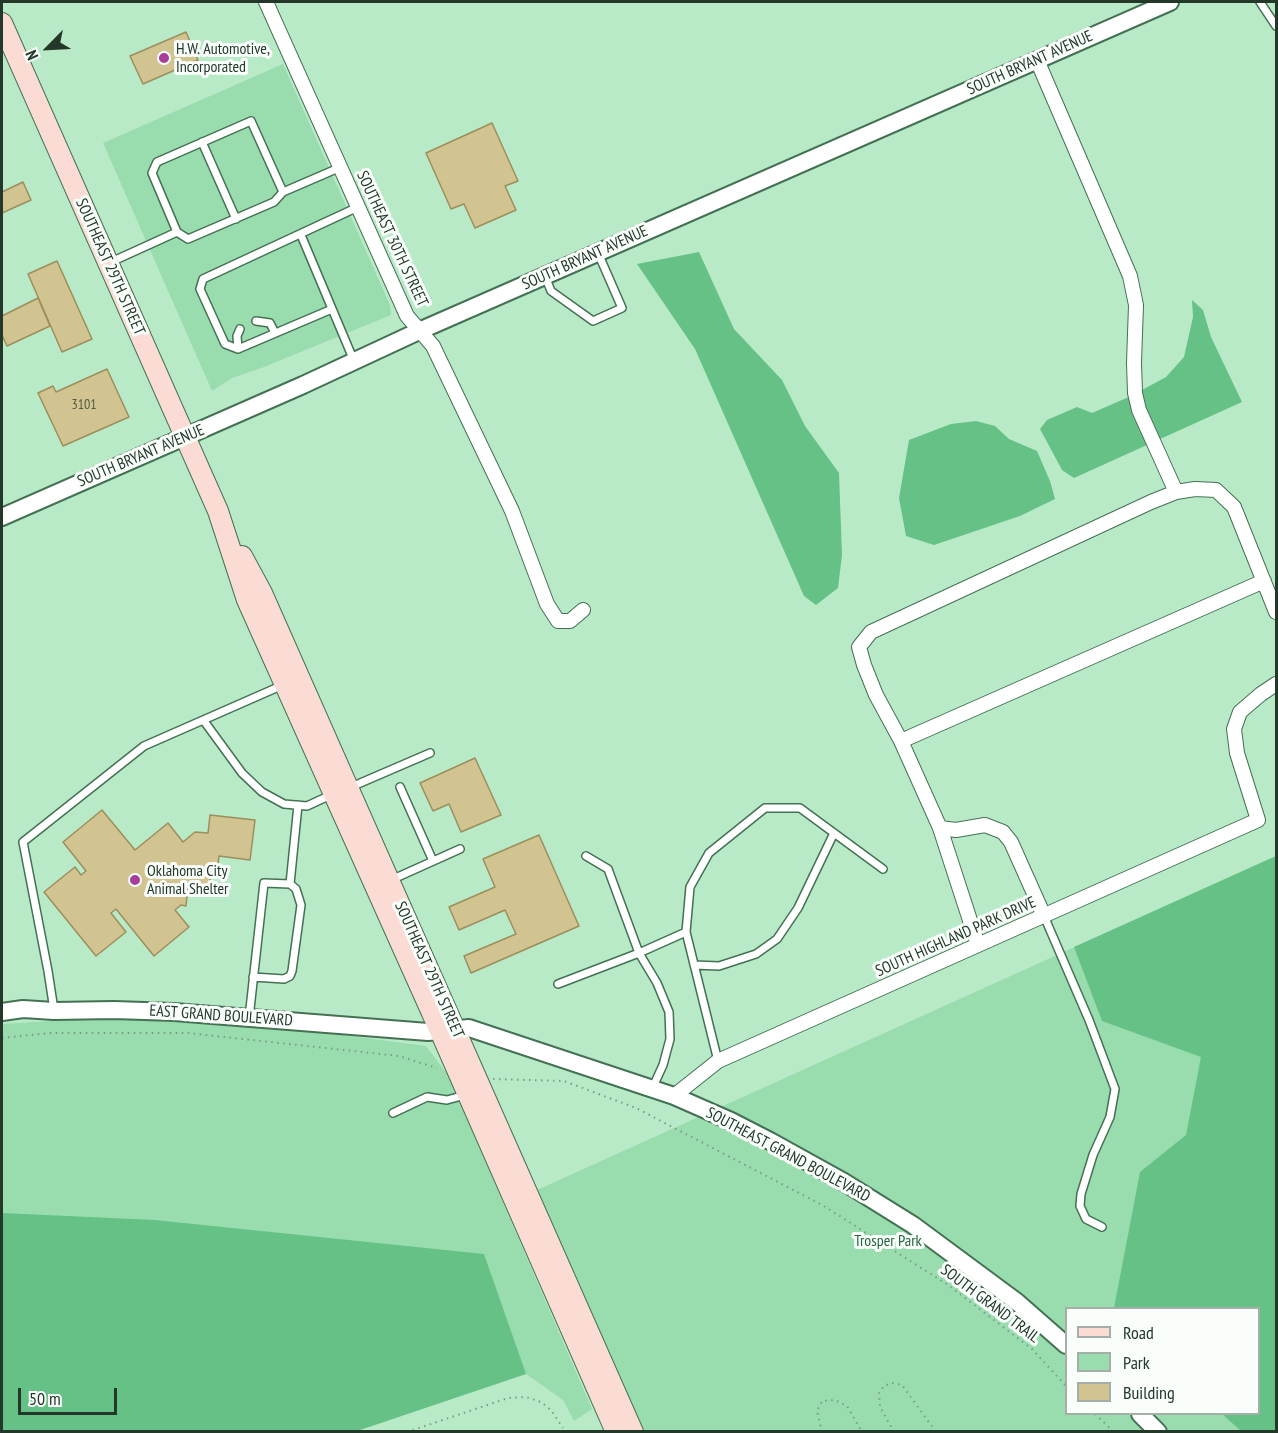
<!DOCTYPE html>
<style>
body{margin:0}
#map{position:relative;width:1278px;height:1433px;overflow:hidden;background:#b9eac7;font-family:"PT Sans Narrow",sans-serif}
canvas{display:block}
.frame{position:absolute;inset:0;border:3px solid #24382a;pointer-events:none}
.legend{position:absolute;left:1065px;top:1307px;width:195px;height:108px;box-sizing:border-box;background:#f9fefa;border:2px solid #a4afa7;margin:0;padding:8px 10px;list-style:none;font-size:18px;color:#24382a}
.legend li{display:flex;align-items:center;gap:12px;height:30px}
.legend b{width:30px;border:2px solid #a4afa7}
.north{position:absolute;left:18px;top:18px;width:60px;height:60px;-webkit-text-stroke:4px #f9fefa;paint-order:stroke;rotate:246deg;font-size:16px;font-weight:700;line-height:24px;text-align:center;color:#24382a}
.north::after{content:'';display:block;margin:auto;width:21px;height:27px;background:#24382a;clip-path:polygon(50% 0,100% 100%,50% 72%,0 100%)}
.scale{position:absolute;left:18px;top:1388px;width:99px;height:27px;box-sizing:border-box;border:3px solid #24382a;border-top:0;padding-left:8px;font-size:18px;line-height:21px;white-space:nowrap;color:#24382a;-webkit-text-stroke:4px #f9fefa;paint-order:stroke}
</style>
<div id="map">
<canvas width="1278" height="1433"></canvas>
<div class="frame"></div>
<ul class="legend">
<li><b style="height:8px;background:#fadcd4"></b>Road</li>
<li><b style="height:16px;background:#99ddaf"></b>Park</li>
<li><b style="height:16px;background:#d2c491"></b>Building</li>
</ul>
<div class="north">N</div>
<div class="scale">50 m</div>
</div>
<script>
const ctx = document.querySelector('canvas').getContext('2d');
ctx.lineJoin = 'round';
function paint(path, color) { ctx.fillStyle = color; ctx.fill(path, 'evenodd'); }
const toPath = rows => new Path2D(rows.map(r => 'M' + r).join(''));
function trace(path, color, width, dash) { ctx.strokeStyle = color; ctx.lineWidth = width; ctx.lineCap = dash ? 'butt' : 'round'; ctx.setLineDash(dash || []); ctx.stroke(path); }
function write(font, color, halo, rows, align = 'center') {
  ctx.font = font + ' "PT Sans Narrow",sans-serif'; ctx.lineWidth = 6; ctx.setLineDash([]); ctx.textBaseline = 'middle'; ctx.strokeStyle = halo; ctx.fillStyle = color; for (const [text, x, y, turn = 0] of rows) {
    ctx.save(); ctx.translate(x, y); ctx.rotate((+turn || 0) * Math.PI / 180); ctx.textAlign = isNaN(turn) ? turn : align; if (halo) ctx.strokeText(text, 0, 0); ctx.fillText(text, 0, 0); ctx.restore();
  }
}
paint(toPath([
 [283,64,390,305,391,315,264,367,232,378,212,391,103,143],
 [1276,856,1276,1431,644,1431,537,1190],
 [1066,1308,1258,1308,1258,1414,1066,1414],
 [118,1017,182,1019,263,1028,335,1034,426,1046,448,1075,592,1409,574,1421,563,1400,526,1374,357,1431,2,1432,2,1024]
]), '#99ddaf');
paint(toPath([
 [699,252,734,329,782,380,805,426,839,473,842,555,838,588,816,605,804,596,695,349,637,264],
 [1192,300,1203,310,1211,337,1242,402,1074,478,1062,470,1040,429,1047,420,1077,407,1092,413,1131,396,1166,377,1184,357,1193,317],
 [976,421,995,426,1009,439,1037,451,1050,481,1055,499,1020,516,934,545,906,536,899,498,909,440,951,424],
 [1276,856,1276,1431,1241,1431,1222,1414,1258,1414,1258,1308,1114,1308,1140,1172,1186,1135,1201,1057,1102,1021,1074,947],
 [2,1213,155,1220,484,1254,526,1374,357,1431,2,1431]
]), '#66c187');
const building = toPath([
 [186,32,198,60,143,84,130,56,186,32],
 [492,123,518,181,505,186,516,210,475,228,464,204,451,209,426,153,492,123],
 [23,182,31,200,2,213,2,192,23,182],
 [57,261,92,339,62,352,28,274,57,261],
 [38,298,50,326,7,346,2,335,2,316,38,298],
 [107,369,129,417,63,446,38,393,53,386,56,392,107,369],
 [475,758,501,815,461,832,449,804,433,811,420,783,475,758],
 [102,810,135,850,168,823,183,842,195,832,208,833,210,815,255,820,250,860,219,856,217,873,211,872,209,887,188,885,186,906,181,905,175,910,189,927,154,956,116,909,111,913,126,932,96,956,44,892,75,867,81,875,86,871,63,842,102,810],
 [539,835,579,926,471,973,464,956,516,934,505,910,459,930,449,907,495,887,483,859,539,835]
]);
paint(building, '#d2c491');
trace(building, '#9c8e5d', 1.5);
const service = toPath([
 [1260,2,1276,26],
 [202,142,236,219],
 [283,192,341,167],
 [301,235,354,361],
 [111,262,177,232,152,173,157,162,251,121,283,192,274,202,188,239,177,232],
 [545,276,551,291,593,321,622,308,598,253],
 [332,309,238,349,225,344,200,289,203,279,358,207],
 [256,321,270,323,275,333],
 [238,349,237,336,240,329],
 [204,721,242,773,262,792,284,804,307,806,333,794],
 [351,787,430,753],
 [400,787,433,861],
 [391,880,460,849],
 [1044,916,1089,1020,1115,1089,1110,1117,1093,1155,1081,1194,1080,1206,1086,1219,1102,1227],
 [686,932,690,887,709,853,765,808,800,808,883,869],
 [694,965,719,966,756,954,777,939,798,908,834,833],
 [253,977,284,979,290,976,292,971,301,905,296,889,290,884],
 [558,984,639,953,608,869,586,856],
 [54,1010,48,971,23,842,144,746,283,685],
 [249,1018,264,883,290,884,298,805],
 [652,1089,663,1065,670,1039,669,1012,657,983,639,953,686,932,718,1061],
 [393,1113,427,1097,447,1100,465,1095]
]);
const minor = toPath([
 [266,2,407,316,433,346,512,511,547,604,558,621,570,621,583,610],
 [1037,60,1130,276,1136,305,1134,363,1135,393,1139,410,1176,492],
 [901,741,1264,581],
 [940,828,956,830,985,825,1003,832,1011,842,1044,916],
 [978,945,940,828,901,741,876,695,864,665,859,647,871,632,1151,502,1176,492,1195,489,1216,490,1234,507,1276,612],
 [674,1096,718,1061,1258,820,1237,753,1234,729,1240,712,1261,694,1276,684]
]);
const tertiary = toPath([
 [2,517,303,385,419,331,1170,2],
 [2,1012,23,1009,54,1011,114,1010,174,1012,428,1032,469,1028,674,1096,731,1121,770,1141,844,1182,913,1225,1017,1302,1066,1345],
 [1140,1414,1158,1432]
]);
const secondary = toPath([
 [2,23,218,511,247,600,440,1031,616,1432],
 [242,556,262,593,633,1432]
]);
trace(service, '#447153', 10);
trace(minor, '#447153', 16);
trace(tertiary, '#447153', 20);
trace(secondary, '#447153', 22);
trace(toPath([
 [2,1038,50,1033,188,1033,399,1056,437,1068],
 [493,1079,564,1081,636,1108,824,1206,948,1285,1032,1349,1066,1386],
 [1095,1414,1114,1432],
 [407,1432,508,1398,526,1397,541,1402,551,1410,563,1428],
 [822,1432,817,1411,822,1401,835,1400,847,1406,862,1432],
 [894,1432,880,1407,879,1393,884,1386,892,1383,902,1385,936,1432]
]), '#799d83', 2, [1.5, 4.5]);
trace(service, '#fff', 7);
trace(minor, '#fff', 14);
trace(tertiary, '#fff', 16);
trace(secondary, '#fadcd4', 20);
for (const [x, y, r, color] of [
 [164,58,6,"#aa3c9a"],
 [135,880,6,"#aa3c9a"]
]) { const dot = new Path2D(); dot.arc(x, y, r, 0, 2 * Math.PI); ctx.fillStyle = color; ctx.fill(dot); trace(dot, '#f9fefa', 2); }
write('14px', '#505b44', null, [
 ["3101",84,405]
]);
write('16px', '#24382a', '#f9fefa', [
 ["H.W. Automotive,",176,49],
 ["Incorporated",176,67],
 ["Oklahoma City",147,871],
 ["Animal Shelter",147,889]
], 'left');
write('16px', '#24382a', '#f9fefa', [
 ["SOUTH BRYANT AVENUE",1030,63,-24],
 ["SOUTHEAST 30TH STREET",392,239,65],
 ["SOUTH BRYANT AVENUE",585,258,-24],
 ["SOUTHEAST 29TH STREET",110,267,66],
 ["SOUTH BRYANT AVENUE",141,456,-23],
 ["SOUTH HIGHLAND PARK DRIVE",956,937,-24],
 ["SOUTHEAST 29TH STREET",429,970,66],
 ["EAST GRAND BOULEVARD",221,1016,4],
 ["SOUTHEAST GRAND BOULEVARD",788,1155,28],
 ["SOUTH GRAND TRAIL",990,1304,37]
]);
write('16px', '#24653e', '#f9fefa', [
 ["Trosper Park",888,1241]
]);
</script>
